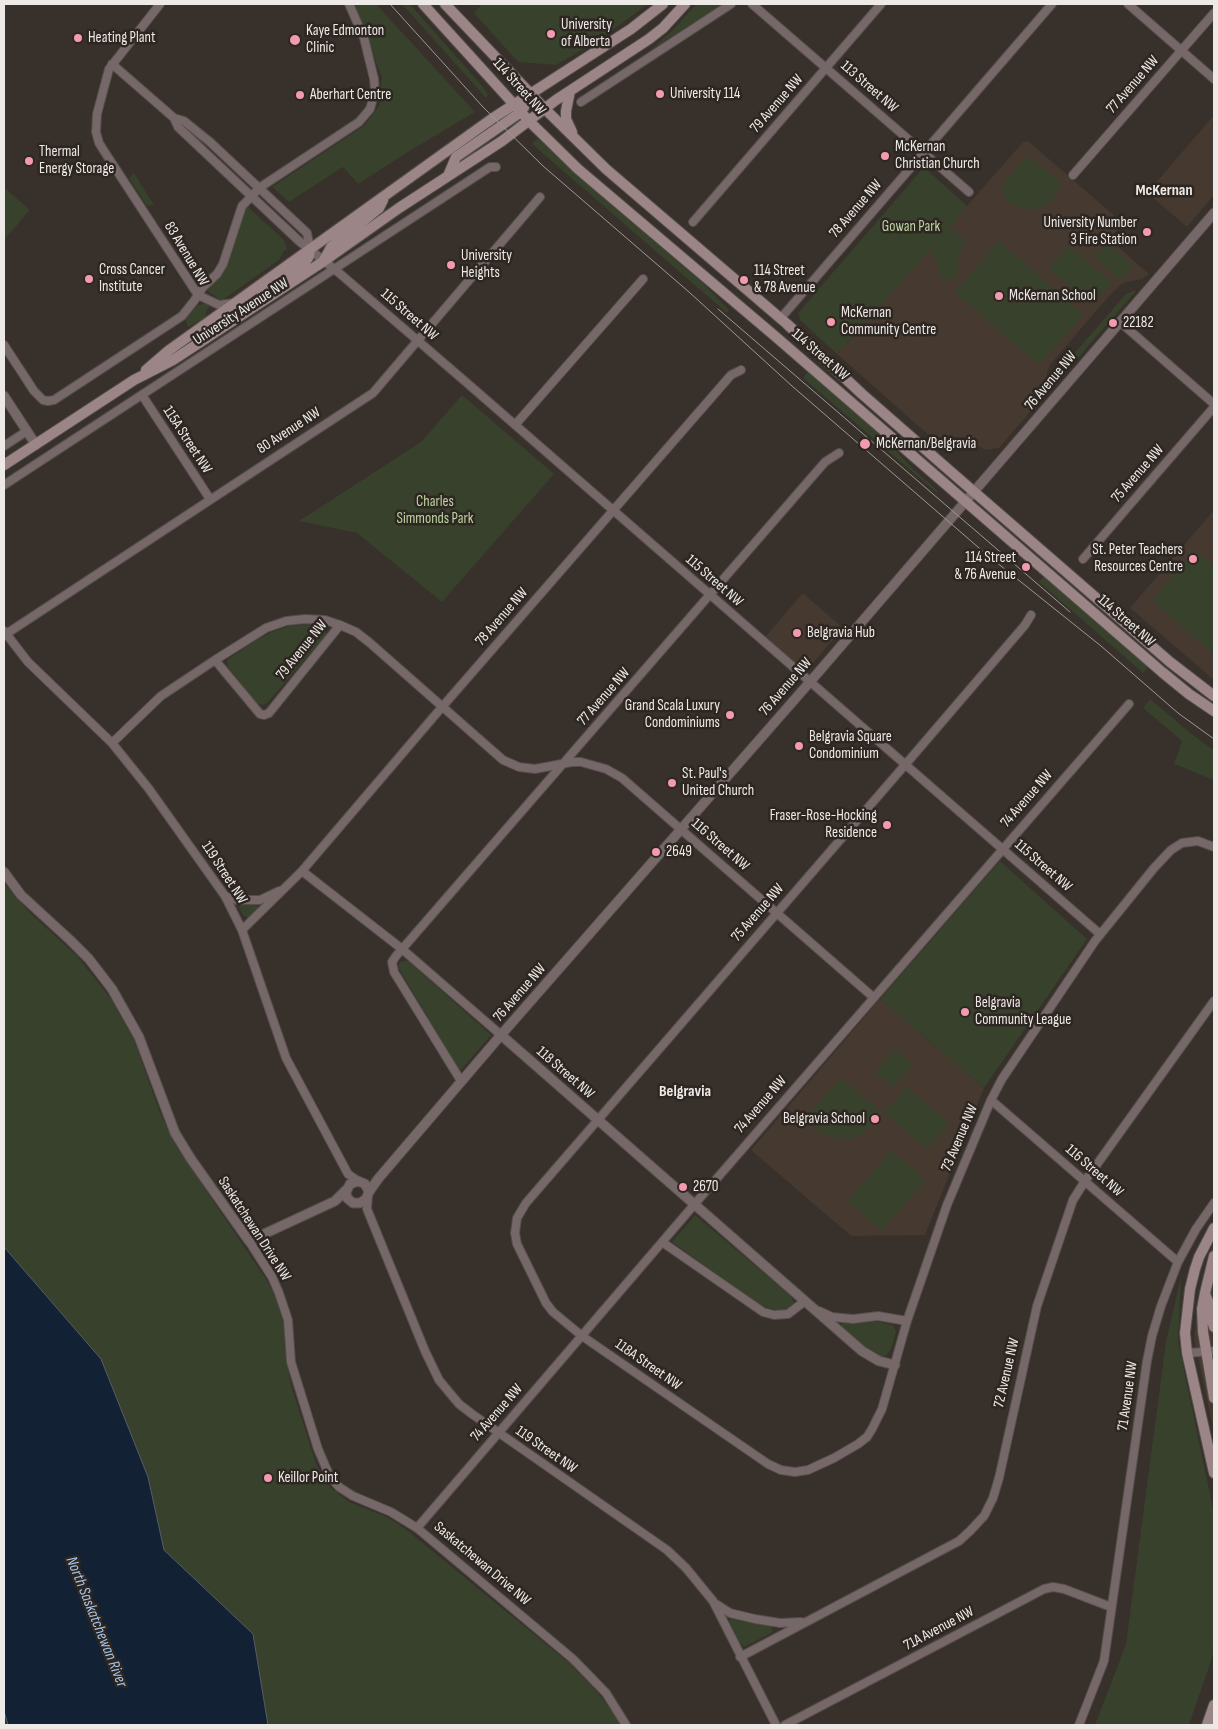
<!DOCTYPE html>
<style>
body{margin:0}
#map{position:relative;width:1218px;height:1729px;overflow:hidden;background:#37302b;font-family:"Sofia Sans Condensed",sans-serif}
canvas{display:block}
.frame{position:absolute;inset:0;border:5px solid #ede9e6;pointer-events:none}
</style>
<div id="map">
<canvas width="1218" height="1729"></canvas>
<div class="frame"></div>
</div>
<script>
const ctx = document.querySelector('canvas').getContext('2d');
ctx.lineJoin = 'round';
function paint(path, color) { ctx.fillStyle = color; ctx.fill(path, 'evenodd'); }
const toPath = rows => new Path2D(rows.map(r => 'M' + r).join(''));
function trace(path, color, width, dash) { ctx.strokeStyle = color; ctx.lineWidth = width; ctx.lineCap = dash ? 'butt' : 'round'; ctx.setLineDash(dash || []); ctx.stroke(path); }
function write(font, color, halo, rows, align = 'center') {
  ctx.font = font + ' "Sofia Sans Condensed",sans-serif'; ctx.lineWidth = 5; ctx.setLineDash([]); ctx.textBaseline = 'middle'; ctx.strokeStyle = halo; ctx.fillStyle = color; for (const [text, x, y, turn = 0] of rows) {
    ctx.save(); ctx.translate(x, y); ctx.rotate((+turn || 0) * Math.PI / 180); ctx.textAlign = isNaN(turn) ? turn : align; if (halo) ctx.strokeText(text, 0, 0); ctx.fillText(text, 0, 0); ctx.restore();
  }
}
paint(toPath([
 [1214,115,1214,195,1187,227,1147,193],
 [1028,141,1123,223,1109,239,1149,274,1142,279,1127,282,1120,285,1102,304,1050,365,1047,373,1047,389,1044,396,999,448,986,450,978,446,968,445,954,451,933,439,837,354,1023,142],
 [1214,510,1214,680,1130,608],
 [802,594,804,594,843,628,807,670,803,670,765,637],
 [880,999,984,1088,925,1235,851,1236,751,1150],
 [1214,1241,1214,1432,1194,1339,1199,1295,1207,1259]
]), '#453930');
paint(toPath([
 [353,4,376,4,475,112,411,150,358,184,343,167,289,202,272,187,365,125,379,106,382,77],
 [402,4,410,4,484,88,488,95,486,98],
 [482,4,648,4,599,40,556,65,518,62,474,13],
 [696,4,723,4,650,50,674,29],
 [536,139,542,142,573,172,705,285,729,310,727,313,532,144],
 [1032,158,1060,183,1057,194,1049,203,1040,208,1028,210,1018,207,1008,201,1000,187,1025,159],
 [924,167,967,206,949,227,964,239,965,246,958,257,957,274,951,279,941,280,941,272,930,249,837,354,800,320,798,313],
 [134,173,154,205,147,206,129,178],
 [4,187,30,210,4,240],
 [248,207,284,240,287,249,283,252,279,260,224,299,219,299,206,290,220,276,225,267,244,210],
 [999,241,1083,315,1039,365,955,292],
 [1107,243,1133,266,1120,280,1094,257],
 [1069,245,1112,283,1091,305,1049,268],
 [1132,291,1136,291,1057,382,1059,371,1125,295],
 [205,303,210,307,207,309,205,318,188,327,185,318,196,306],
 [808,372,882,436,913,469,938,491,937,493,803,378],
 [462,395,554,474,442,602,357,533,299,521,421,442],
 [1195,550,1214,566,1214,654,1152,601],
 [1044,576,1149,667,1143,673,1039,582],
 [308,624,322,626,326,630,326,635,267,703,263,705,256,703,228,667,227,660,255,641,272,632,290,626],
 [1150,699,1189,732,1212,749,1214,747,1214,780,1174,764,1182,741,1143,708],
 [1000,861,1087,939,984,1088,880,999],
 [4,883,27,910,77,956,111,999,134,1040,159,1110,175,1145,266,1279,277,1300,284,1326,285,1350,291,1385,316,1464,330,1487,349,1502,387,1517,403,1527,568,1662,594,1688,623,1725,268,1725,253,1634,164,1550,148,1477,101,1359,4,1247],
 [258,904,259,908,248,918,243,915,239,907,240,905],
 [402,961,408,961,491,1035,461,1070,459,1069,399,969,399,964],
 [895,1050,912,1065,893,1087,875,1072],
 [845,1081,878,1110,873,1122,864,1132,853,1138,834,1139,818,1131,807,1116,837,1082],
 [907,1087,949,1124,927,1149,884,1112],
 [891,1150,926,1180,882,1231,848,1201],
 [695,1215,790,1295,794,1303,788,1308,779,1311,762,1306,672,1242],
 [1181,1277,1178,1342,1214,1513,1214,1652,1189,1725,1095,1725,1126,1644,1166,1341],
 [880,1322,894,1326,896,1331,891,1349,886,1356,881,1357,864,1346,840,1326,842,1323],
 [731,1618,771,1626,773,1632,744,1647,739,1642,729,1621]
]), '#38412c');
const water = toPath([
 [4,1247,101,1359,148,1477,164,1550,253,1634,268,1725,8,1725,4,1711,4,1247]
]);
paint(water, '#122133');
trace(water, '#545d69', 1);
const minor = toPath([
 [160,4,109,69,97,114,96,132,99,143,104,151,198,295],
 [752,4,969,192],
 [1128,4,1214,79],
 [112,64,174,118,178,127,299,241,338,272,467,383,1100,934],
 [581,102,731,4],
 [174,118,184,121,210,142,307,233,310,249],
 [1073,175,1214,13],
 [693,222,881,4],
 [198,295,219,305,234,303],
 [780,319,1052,4],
 [1120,322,1214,404],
 [4,345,34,391,43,400,48,401,54,400,182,316,194,301,203,287,217,274,223,264,242,206,251,197,259,188,359,122,370,109,375,91,374,79,364,38,349,4],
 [142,395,210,499],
 [515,425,643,279],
 [4,446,27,431],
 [4,485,490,167,496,167],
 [1083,559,1214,407],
 [1031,615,1025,625,911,758,526,1203,517,1218,515,1233,517,1244,546,1303,553,1312,582,1336,768,1464,781,1470,795,1472,808,1470,834,1458,858,1444,867,1437,872,1429,882,1409,907,1321,947,1205,991,1100,1002,1079,1095,941,1154,868,1171,850,1182,843,1198,841,1214,847],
 [4,631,28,662,112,743,149,789,225,896,242,930,286,1058,348,1174,358,1181],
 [6,634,373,393,540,197],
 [215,660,260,714,264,715,269,713,340,625],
 [112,743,161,696,215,660,266,628,286,621,305,619,325,620,340,625,356,632,370,643,503,760,519,767,535,769,572,762,581,762,606,769,622,778,873,997],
 [302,871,402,949,501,1035],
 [225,896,237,900,260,900,279,891],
 [242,930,302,871,436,714,731,375,741,370],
 [461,1081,394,972,392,962,396,956,825,462,839,453],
 [991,1100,1178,1262],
 [368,1196,367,1209,425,1351,439,1380,459,1404,472,1414,667,1550,686,1568,713,1601,776,1725],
 [249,1241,272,1277,279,1293,288,1320,291,1362,318,1449,330,1477,339,1487,353,1496,391,1512,417,1528,573,1659,606,1693,626,1725],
 [662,1242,763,1312,774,1315,788,1314,805,1301],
 [819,1311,832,1317,853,1319,878,1316,907,1321],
 [1187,1353,1214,1351],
 [417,1528,699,1199,1129,704],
 [716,1604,730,1613,755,1619,780,1623,801,1622],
 [740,1657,959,1541,970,1531,984,1516,993,1498,999,1478,1037,1306,1073,1200,1085,1181,1214,1001],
 [785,1725,1044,1589,1053,1587,1064,1589,1111,1607],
 [1079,1725,1104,1661,1147,1361,1152,1336,1161,1306,1178,1262,1196,1229,1214,1203]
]);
const tertiary = toPath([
 [4,396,36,445],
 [4,872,21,895,70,940,89,959,112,989,139,1037,175,1133,191,1159,249,1241,335,1201,346,1190],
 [501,1035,862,1351,879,1361,895,1365],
 [369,1192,365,1184,358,1181,350,1184,346,1192,347,1198,353,1203,360,1203,366,1199,369,1192,378,1179,501,1035,816,675,1214,213]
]);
const secondary = toPath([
 [423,4,529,121,578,169,776,337,1162,672,1189,694,1214,711],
 [445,4,545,109,606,169,787,324,862,394,950,471,1170,662,1214,696],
 [570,91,566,111,566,119,572,132],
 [448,176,456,157,521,112,529,99,530,94],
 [324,260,331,247,379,208,383,200],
 [262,295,305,263,309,256,310,249],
 [146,370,168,351,493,118,631,29,663,4],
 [4,465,134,380,173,360,324,261,399,208,502,141,556,100,649,39,663,28,685,4],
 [1214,1228,1199,1257,1195,1269,1190,1289,1185,1333,1187,1353,1214,1473],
 [1214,1256,1205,1293,1202,1309,1203,1332,1214,1398],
 [1205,1294,1210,1306,1210,1314,1214,1327],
 [1207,1725,1214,1705]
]);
trace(minor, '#544e49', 10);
trace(tertiary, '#544e49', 11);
trace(secondary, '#544e49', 12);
trace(minor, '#766768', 8);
trace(tertiary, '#766768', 9);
trace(secondary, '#9c8586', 10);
trace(toPath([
 [390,4,483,107,543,166,689,292,792,386,986,554,1101,646,1178,713,1214,739],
 [718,309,1070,612]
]), '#9d9894', 1);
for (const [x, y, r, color] of [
 [551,34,5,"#f29aaf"],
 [78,38,5,"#f29aaf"],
 [295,40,6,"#f29aaf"],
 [660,94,5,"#f29aaf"],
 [300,95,5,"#f29aaf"],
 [885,156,5,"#f29aaf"],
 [29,161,5,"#f29aaf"],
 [1147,232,5,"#f29aaf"],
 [451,265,5,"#f29aaf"],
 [89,279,5,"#f29aaf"],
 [744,280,5,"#f29aaf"],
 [999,296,5,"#f29aaf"],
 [831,322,5,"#f29aaf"],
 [1113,323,5,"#f29aaf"],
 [865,444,6,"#f29aaf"],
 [1193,559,5,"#f29aaf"],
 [1026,567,5,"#f29aaf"],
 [797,633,5,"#f29aaf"],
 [730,715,5,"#f29aaf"],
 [799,746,5,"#f29aaf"],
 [672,783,5,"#f29aaf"],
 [887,825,5,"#f29aaf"],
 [656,852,5,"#f29aaf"],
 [965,1012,5,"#f29aaf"],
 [875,1119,5,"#f29aaf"],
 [683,1187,5,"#f29aaf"],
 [268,1478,5,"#f29aaf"]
]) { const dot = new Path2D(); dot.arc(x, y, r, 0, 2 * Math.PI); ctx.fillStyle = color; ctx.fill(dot); trace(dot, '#2d2621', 2); }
write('15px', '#ede9e6', '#2d2621', [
 ["University",561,25],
 ["of Alberta",561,42],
 ["Kaye Edmonton",306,31],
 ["Clinic",306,48],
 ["Heating Plant",88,38],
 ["University 114",670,94],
 ["Aberhart Centre",310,95],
 ["McKernan",895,147],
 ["Christian Church",895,164],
 ["Thermal",39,152],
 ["Energy Storage",39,169],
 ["University Number",1137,223,"right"],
 ["3 Fire Station",1137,240,"right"],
 ["University",461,256],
 ["Heights",461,273],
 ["Cross Cancer",99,270],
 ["Institute",99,287],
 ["114 Street",754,271],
 ["& 78 Avenue",754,288],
 ["McKernan School",1009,296],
 ["McKernan",841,313],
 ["Community Centre",841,330],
 ["22182",1123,323],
 ["McKernan/Belgravia",876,444],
 ["St. Peter Teachers",1183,550,"right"],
 ["Resources Centre",1183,567,"right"],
 ["114 Street",1016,558,"right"],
 ["& 76 Avenue",1016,575,"right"],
 ["Belgravia Hub",807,633],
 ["Grand Scala Luxury",720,706,"right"],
 ["Condominiums",720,723,"right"],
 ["Belgravia Square",809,737],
 ["Condominium",809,754],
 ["St. Paul's",682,774],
 ["United Church",682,791],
 ["Fraser-Rose-Hocking",877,816,"right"],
 ["Residence",877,833,"right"],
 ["2649",666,852],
 ["Belgravia",975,1003],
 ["Community League",975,1020],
 ["Belgravia School",865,1119,"right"],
 ["2670",693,1187],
 ["Keillor Point",278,1478]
], 'left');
write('15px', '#ede9e6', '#2d2621', [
 ["77 Avenue NW",1133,85,-49],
 ["114 Street NW",519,87,48],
 ["113 Street NW",869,87,41],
 ["79 Avenue NW",777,104,-49],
 ["78 Avenue NW",856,209,-49],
 ["83 Avenue NW",186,254,59],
 ["University Avenue NW",241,312,-33],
 ["115 Street NW",409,315,41],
 ["114 Street NW",820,355,41],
 ["76 Avenue NW",1051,381,-50],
 ["80 Avenue NW",289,431,-33],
 ["115A Street NW",187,440,57],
 ["75 Avenue NW",1138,474,-49],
 ["115 Street NW",714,581,41],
 ["78 Avenue NW",502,617,-49],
 ["114 Street NW",1126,621,41],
 ["79 Avenue NW",302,650,-51],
 ["76 Avenue NW",786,687,-49],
 ["77 Avenue NW",604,697,-49],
 ["74 Avenue NW",1027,799,-49],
 ["116 Street NW",720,845,41],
 ["115 Street NW",1043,866,41],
 ["119 Street NW",224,873,57],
 ["75 Avenue NW",758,913,-49],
 ["76 Avenue NW",520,993,-49],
 ["118 Street NW",565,1073,41],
 ["74 Avenue NW",761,1105,-49],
 ["73 Avenue NW",960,1138,-67],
 ["116 Street NW",1094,1171,41],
 ["Saskatchewan Drive NW",254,1229,57],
 ["118A Street NW",648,1365,35],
 ["72 Avenue NW",1007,1373,-77],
 ["71 Avenue NW",1128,1396,-82],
 ["74 Avenue NW",497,1413,-49],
 ["119 Street NW",546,1450,35],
 ["Saskatchewan Drive NW",482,1564,40],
 ["71A Avenue NW",939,1629,-28]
]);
write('15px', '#bdd4a2', '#2d2621', [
 ["Gowan Park",911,227],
 ["Charles",435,502],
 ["Simmonds Park",435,519]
]);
write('bold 16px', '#ede9e6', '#2d2621', [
 ["McKernan",1164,191],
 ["Belgravia",685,1092]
]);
write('italic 16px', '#a2c5ef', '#2d2621', [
 ["North Saskatchewan River",96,1622,68]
]);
</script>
